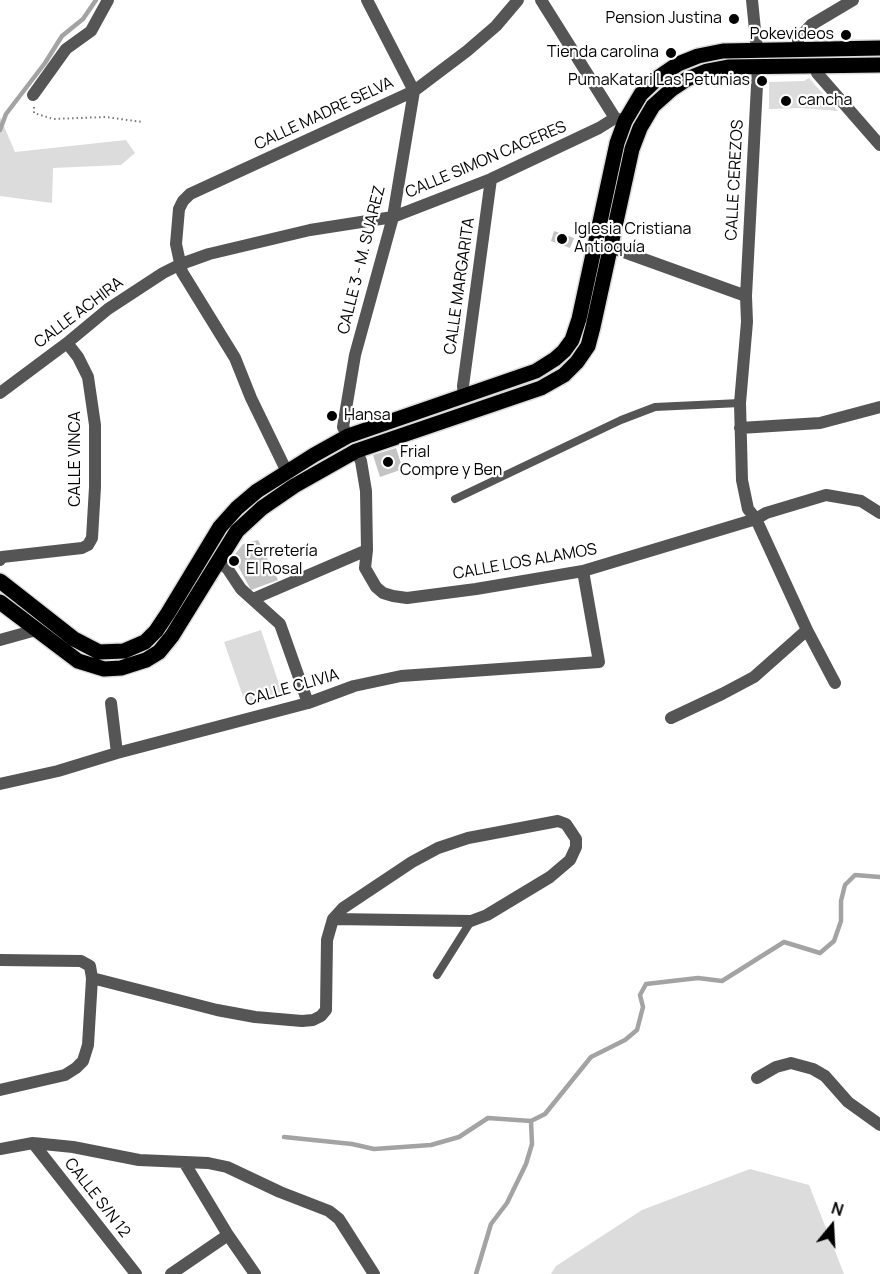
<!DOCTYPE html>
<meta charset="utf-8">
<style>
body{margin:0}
#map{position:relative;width:880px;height:1274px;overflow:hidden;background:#fff;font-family:Manrope,sans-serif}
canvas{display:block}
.north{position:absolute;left:802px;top:1196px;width:60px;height:60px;-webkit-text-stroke:4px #fff;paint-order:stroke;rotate:18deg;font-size:16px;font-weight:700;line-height:24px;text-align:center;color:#000}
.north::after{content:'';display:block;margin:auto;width:21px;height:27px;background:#000;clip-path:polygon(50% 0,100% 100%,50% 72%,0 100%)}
</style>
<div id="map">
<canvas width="880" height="1274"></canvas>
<div class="north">N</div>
</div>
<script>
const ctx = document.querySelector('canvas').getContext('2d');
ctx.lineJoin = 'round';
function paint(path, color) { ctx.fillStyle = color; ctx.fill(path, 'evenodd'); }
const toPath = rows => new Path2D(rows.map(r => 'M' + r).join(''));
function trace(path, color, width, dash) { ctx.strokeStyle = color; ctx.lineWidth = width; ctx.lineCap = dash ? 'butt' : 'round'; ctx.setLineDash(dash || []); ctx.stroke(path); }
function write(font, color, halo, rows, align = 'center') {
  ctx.font = font + ' Manrope,sans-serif'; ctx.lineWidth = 4.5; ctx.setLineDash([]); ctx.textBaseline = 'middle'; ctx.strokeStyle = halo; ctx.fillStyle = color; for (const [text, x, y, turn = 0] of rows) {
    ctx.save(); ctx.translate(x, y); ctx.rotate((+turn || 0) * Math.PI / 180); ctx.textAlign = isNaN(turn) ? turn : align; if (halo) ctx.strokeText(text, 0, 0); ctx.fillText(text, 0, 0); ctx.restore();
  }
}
paint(toPath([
 [809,78,838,111,802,108,769,109,769,82,804,81],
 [0,117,15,152,126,140,135,153,121,165,53,168,52,203,0,196],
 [261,630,282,693,246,705,224,642],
 [750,1169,809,1185,844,1274,551,1274,556,1266,642,1210]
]), '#dcdcdc');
trace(toPath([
 [0,130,6,114,45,63,62,36,83,19,96,0],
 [284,1137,352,1144,374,1149,431,1145,459,1137,488,1118,531,1121,545,1114,591,1057,625,1040,637,1030,643,1007,640,995,646,984,698,978,722,981,784,942,820,953,834,941,841,921,841,901,845,885,855,875,880,877],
 [476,1274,491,1224,507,1203,526,1164,532,1144,531,1121]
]), '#a3a3a3', 4.5);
paint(toPath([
 [554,231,574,238,570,248,551,241],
 [396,448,403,469,380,477,373,455],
 [258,540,278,580,251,590,233,557,243,544]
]), '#c4c4c4');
const primary = toPath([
 [0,581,74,639,99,652,124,651,145,642,156,631,168,613,220,527,237,508,257,491,314,455,348,436,536,371,555,359,564,351,572,340,579,319,617,143,625,121,641,94,659,77,678,64,698,56,723,51,880,48],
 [0,602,78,661,104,669,121,668,146,660,159,652,172,636,237,531,262,508,294,486,356,451,541,388,564,375,577,362,588,346,593,327,632,149,640,128,653,106,672,89,687,79,707,71,728,67,880,65]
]);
trace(primary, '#dbdbdb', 18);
trace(toPath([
 [34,107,34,113,53,119,106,117,142,122]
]), '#777', 2, [1.5, 3]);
trace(toPath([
 [455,499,621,420,655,407,740,403],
 [437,975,471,921]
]), '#555', 8);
trace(toPath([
 [541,0,615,118],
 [752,0,757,50],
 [798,50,798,39,811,25,853,0],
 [758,66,746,296,747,322,740,403,742,480,748,509,756,519,807,630,835,683],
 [817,66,817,73,880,145],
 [33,95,66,49,91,31,108,0],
 [610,247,746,296],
 [0,393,67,343,108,309,163,273,181,264,209,254,310,230,393,217,491,179,599,128,615,118,625,121],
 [464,396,463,386,491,179],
 [740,428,820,423,880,407],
 [348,436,343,427,355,355,393,217,414,91,367,0],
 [356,451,361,461,366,491,367,550,365,568,376,587,383,593,393,596,407,598,476,589,583,571,756,519,766,513,826,495,861,501,880,513],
 [287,472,251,398,235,358,182,272,176,244,179,209,183,201,190,194,414,91,467,51,496,26,518,0],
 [0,560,2,557,82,548,88,545,92,538,95,487,95,425,88,377,78,357,67,343],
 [217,561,227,568,241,589,280,624,308,703],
 [253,599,367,550],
 [0,640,36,630],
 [111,703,117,753],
 [671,718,722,694,754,677,807,630],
 [0,784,58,771,117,753,308,703,354,686,401,676,599,662,583,571],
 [0,960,81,961,90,966,92,978,88,1045,83,1061,76,1068,65,1075,0,1090],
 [92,978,217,1010,255,1017,302,1021,313,1020,321,1016,326,1010,327,940,333,919,343,908,412,862,438,848,468,838,558,821,566,824,576,839,576,847,570,860,550,877,487,915,471,921,333,919],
 [757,1078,776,1067,791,1063,813,1069,825,1076,848,1102,880,1125],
 [33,1143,136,1274],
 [0,1149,33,1143,73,1147,139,1160,208,1163,227,1167,280,1192,329,1211,339,1219,374,1274],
 [184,1162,228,1235,255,1274],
 [171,1274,228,1235]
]), '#555', 12);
trace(primary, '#000', 15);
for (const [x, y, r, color] of [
 [734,19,6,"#000"],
 [846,35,6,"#000"],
 [671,53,6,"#000"],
 [762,81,6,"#000"],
 [786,101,6,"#000"],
 [562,239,6,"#000"],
 [332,416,6,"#000"],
 [388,462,6,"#000"],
 [234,561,6,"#000"]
]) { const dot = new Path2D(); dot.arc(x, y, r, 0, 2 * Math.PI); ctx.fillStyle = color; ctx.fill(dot); trace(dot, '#fff', 2); }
write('16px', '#000', '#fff', [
 ["Pension Justina",722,19,"right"],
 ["Pokevideos",834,35,"right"],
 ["Tienda carolina",659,53,"right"],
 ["PumaKatari Las Petunias",750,81,"right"],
 ["cancha",798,101],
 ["Iglesia Cristiana",574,230],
 ["Antioquía",574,248],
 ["Hansa",344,416],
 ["Frial",400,453],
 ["Compre y Ben",400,471],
 ["Ferretería",246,552],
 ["El Rosal",246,570]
], 'left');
write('16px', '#000', '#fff', [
 ["CALLE MADRE SELVA",324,114,-25],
 ["CALLE SIMON CACERES",486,160,-23],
 ["CALLE CEREZOS",735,180,-87],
 ["CALLE 3 - M. SUAREZ",362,260,-76],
 ["CALLE MARGARITA",460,286,-82],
 ["CALLE ACHIRA",79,313,-37],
 ["CALLE VINCA",76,459,-90],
 ["CALLE LOS ALAMOS",525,562,-10],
 ["CALLE CLIVIA",292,688,-16],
 ["CALLE S/N 12",97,1198,52]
]);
</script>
